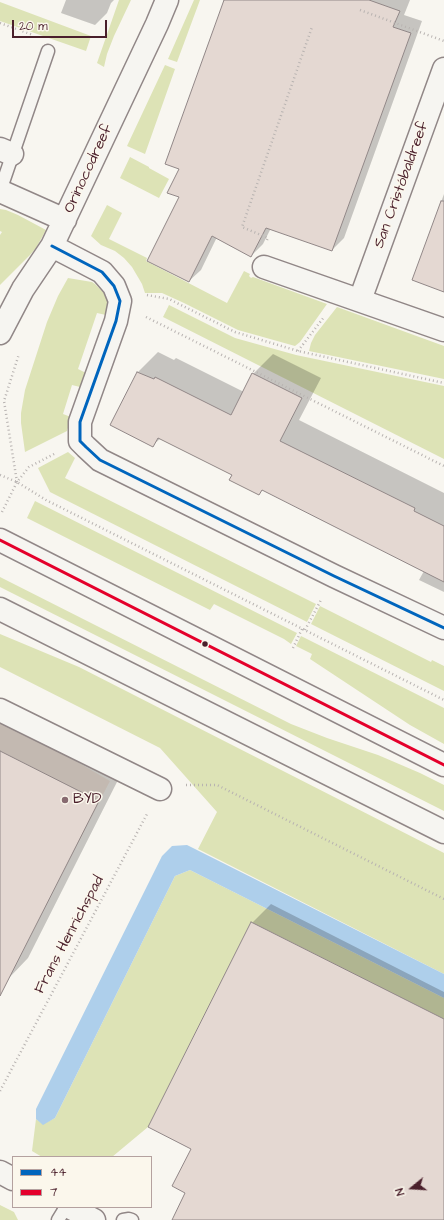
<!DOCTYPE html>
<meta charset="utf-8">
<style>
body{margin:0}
#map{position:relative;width:444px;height:1220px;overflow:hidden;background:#f8f6f0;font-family:"Architects Daughter",sans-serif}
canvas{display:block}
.legend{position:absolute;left:12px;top:1156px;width:140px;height:52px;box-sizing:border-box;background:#fbf7ec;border:1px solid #b4a19f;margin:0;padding:5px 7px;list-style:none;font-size:12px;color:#4a1f2b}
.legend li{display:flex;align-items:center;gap:8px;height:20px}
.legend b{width:20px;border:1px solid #b4a19f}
.north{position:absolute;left:392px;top:1168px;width:40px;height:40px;-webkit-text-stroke:3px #fbf7ec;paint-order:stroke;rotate:252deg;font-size:11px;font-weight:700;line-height:16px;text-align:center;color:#4a1f2b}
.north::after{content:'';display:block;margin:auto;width:14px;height:18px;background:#4a1f2b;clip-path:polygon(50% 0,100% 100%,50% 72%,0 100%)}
.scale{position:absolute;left:12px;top:20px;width:95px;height:18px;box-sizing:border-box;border:2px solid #4a1f2b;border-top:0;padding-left:5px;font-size:12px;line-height:14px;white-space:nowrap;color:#4a1f2b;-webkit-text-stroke:3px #fbf7ec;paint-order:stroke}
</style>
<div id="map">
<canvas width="444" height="1220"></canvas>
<ul class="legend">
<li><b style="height:5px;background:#0065bd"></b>44</li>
<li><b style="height:5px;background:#e4002b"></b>7</li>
</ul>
<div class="north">N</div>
<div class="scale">20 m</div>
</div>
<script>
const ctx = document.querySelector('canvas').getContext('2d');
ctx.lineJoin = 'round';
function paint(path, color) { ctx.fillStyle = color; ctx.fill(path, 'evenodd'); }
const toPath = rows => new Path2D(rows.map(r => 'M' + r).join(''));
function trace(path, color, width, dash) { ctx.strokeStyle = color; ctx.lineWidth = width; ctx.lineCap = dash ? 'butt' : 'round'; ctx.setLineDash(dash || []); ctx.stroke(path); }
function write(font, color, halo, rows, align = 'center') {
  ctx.font = font + ' "Architects Daughter",sans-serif'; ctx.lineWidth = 3; ctx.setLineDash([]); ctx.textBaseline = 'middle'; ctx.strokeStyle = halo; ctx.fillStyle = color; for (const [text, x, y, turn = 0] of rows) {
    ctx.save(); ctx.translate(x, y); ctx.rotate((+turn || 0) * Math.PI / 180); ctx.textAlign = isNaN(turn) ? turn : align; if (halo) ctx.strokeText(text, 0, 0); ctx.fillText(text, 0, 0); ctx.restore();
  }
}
paint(toPath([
 [0,717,110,781,0,995]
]), '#f4e8de');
paint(toPath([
 [119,0,131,0,114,36,107,54,104,67,97,63],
 [194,0,200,0,177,62,168,59],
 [0,2,91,36,86,51,0,21],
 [165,65,175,69,145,154,127,146],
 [130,157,149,167,149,168,169,179,159,198,120,178],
 [107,205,122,213,109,239,147,258,146,261,227,303,244,271,250,274,249,276,251,278,253,277,327,304,300,342,295,346,238,330,184,303,162,293,145,293,142,284,132,267,124,258,115,251,101,245,91,236],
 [0,209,6,210,18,215,46,230,36,248,30,255,0,285,0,235,2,232,0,231],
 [68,278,92,282,95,284,105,294,108,301,108,311,106,315,97,313,78,369,86,373,82,386,80,387,72,385,63,414,71,417,67,431,25,452,21,423,21,413,25,390,47,322,58,296],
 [169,305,235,338,296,355,444,386,444,459,163,317],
 [337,307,444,346,444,379,309,351,311,343,315,335],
 [68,452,75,458,65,478,316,604,307,622,50,492,38,468],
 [35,501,297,633,291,644,284,639,214,604,210,610,27,518],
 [0,577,291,724,327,738,378,755,420,773,444,785,444,811,0,587],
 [320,606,431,662,432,660,444,666,444,691,311,624],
 [0,634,79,667,444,853,444,974,198,849,217,812,160,748,0,667],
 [301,636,444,708,444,744,410,725,310,659,312,654,296,646],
 [190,870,444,998,444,1019,251,922,148,1127,112,1157,42,1157,32,1151,36,1119,43,1124,55,1118,175,876],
 [0,1205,14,1212,18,1220,0,1220]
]), '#dde3b6');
paint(toPath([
 [187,845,444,974,444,998,190,870,175,876,55,1118,43,1125,36,1119,36,1109,162,856,172,846]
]), '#aecfeb');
paint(toPath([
 [66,0,114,0,111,3,107,13,95,25,61,13],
 [225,0,410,0,404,15,422,21,344,238,332,250,271,228,263,244,251,256,217,237,201,270,189,281,181,197,181,169],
 [444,194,444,291,413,280],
 [158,352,174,360,176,358,244,392,253,374,273,354,321,378,299,420,444,493,444,592,419,580,424,571,263,489,259,494,233,475,161,438,153,445,112,424,138,372],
 [0,720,118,780,28,958,8,979,0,975],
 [271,904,444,992,444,1220,173,1220,186,1193,192,1149,149,1127,252,923]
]), '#0003');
const building = toPath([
 [224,0,369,0,400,11,393,27,411,33,332,251,266,228,251,257,212,236,189,282,147,261,179,197,167,193,179,169,165,164,224,0],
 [441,201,444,201,444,292,412,280,441,201],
 [137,372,154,379,155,377,231,415,252,373,302,398,280,441,415,508,414,511,444,526,444,582,262,490,259,495,229,480,232,475,158,438,153,447,110,425,137,372],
 [0,751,99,801,0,996,0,751],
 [251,922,444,1019,444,1220,172,1220,185,1193,172,1186,191,1149,148,1127,251,922]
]);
paint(building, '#e4d8d2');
trace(building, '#918787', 1);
const lane = toPath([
 [0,191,48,51],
 [58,1220,66,1207],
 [123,1220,129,1219,132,1220]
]);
const street = toPath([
 [0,149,12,154],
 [0,191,65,220],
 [52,246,102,272,114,286,120,301,116,321,80,422,80,441,86,447,100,460,334,576,444,628],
 [264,267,444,330],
 [360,300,444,69],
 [0,333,23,289,52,246,157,24,167,0],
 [0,710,160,789],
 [0,1172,13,1179],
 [69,1207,94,1220]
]);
const secondary = toPath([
 [0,540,444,765],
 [0,609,444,832]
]);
trace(lane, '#918787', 15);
trace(street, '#918787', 25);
trace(secondary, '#918787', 25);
trace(toPath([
 [360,10,444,41],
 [0,23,33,35],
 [267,240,268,238,242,227,312,27],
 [147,295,169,299,235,332,298,351,444,383],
 [146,317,444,466],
 [298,351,324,317],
 [0,475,17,482,46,500,444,700],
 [17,482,4,401,19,354],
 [2,512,17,482,29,467,56,453],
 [305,630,321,600],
 [293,648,302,629],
 [186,785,217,785,444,899],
 [0,1091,147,814]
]), '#b8b3b1', 2.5, [1, 3]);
trace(lane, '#f6f5f1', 12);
trace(street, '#f6f5f1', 22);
trace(secondary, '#f6f5f1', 22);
trace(toPath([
 [52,246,102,272,114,286,120,301,116,321,80,422,80,441,86,447,100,460,334,576,444,628]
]), '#0065bd', 3);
trace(toPath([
 [0,540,444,765]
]), '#e4002b', 3);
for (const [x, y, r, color] of [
 [205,644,3.5,"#4a1f2b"],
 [65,800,4,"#876a70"]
]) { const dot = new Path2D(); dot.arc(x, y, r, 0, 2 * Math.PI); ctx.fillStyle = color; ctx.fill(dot); trace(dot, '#fbf7ec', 1.5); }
write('15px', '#4a1f2b', '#fbf7ec', [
 ["Orinocodreef",89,169,-65],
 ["San Cristóbaldreef",402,185,-70],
 ["Frans Henrichspad",70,935,-62]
]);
write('15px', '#4a1f2b', '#fbf7ec', [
 ["BYD",73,800]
], 'left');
</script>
